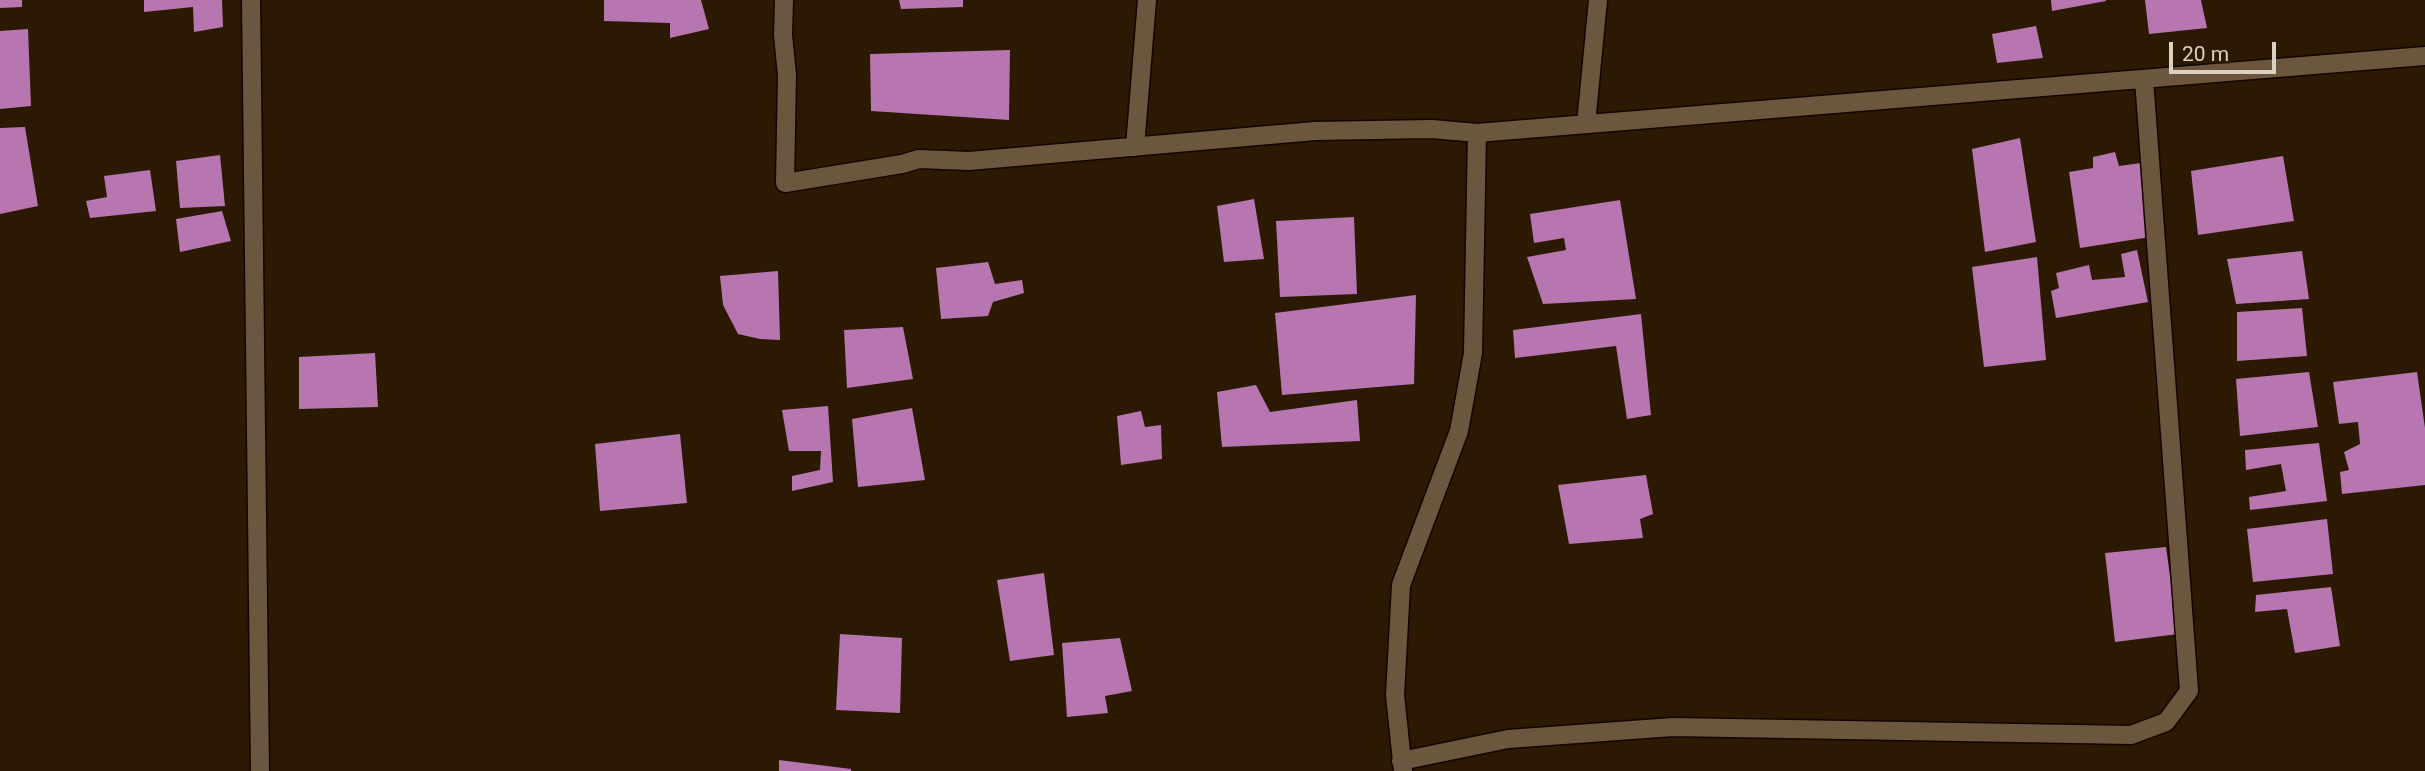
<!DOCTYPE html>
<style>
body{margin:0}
#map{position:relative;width:2425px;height:771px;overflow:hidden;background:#2c1902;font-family:Roboto,sans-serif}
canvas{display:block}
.scale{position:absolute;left:2169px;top:42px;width:107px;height:32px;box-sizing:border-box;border:4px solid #dcd0c2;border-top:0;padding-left:9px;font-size:21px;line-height:24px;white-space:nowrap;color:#dcd0c2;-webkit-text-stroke:5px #2c1902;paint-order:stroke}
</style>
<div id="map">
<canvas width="2425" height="771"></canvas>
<div class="scale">20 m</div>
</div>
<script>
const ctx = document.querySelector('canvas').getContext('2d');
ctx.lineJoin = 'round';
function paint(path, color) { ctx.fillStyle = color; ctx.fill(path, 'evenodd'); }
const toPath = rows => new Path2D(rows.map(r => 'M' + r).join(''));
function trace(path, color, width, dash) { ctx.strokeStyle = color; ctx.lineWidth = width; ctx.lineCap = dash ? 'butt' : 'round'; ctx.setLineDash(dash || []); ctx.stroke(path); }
paint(toPath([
 [0,0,22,0,22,7,0,8],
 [144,0,222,0,223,27,194,32,193,7,144,12],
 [604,0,701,0,709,29,670,38,670,23,604,21],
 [899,0,963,0,963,7,901,9],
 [2051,0,2106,0,2106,1,2052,11],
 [2145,0,2201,0,2207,28,2149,34],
 [2036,26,2043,58,1997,63,1992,34],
 [28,29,31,106,0,109,0,31],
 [1010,50,1009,120,871,111,870,54],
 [25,127,38,206,0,214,0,128],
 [2020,138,2036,242,1985,252,1972,149],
 [2115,152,2119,166,2141,163,2150,237,2080,248,2069,172,2093,168,2093,157],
 [220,155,225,206,180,208,176,161],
 [2283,156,2294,221,2198,235,2191,171],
 [150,170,156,211,90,218,86,201,107,197,104,176],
 [1254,199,1264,259,1224,262,1217,206],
 [1620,200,1636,299,1543,304,1527,257,1566,250,1564,238,1534,243,1530,214],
 [222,211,231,241,180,252,176,219],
 [1354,217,1357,294,1280,297,1276,221],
 [2137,250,2148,302,2056,318,2051,291,2059,288,2056,273,2089,265,2092,280,2125,277,2121,254],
 [2302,251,2309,299,2236,304,2227,259],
 [2037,257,2046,360,1984,367,1972,267],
 [988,262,995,284,1022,280,1024,293,993,302,988,316,941,319,936,268],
 [778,271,780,340,760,339,738,334,723,305,720,276],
 [1416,295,1414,384,1282,395,1275,313],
 [2302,308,2307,356,2237,361,2237,312],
 [1641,314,1651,415,1627,419,1616,346,1515,358,1513,330],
 [903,327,913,379,847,388,844,330],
 [375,353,378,407,299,409,299,357],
 [2309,372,2318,427,2240,436,2236,379],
 [2417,372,2425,428,2425,485,2342,494,2340,472,2349,470,2344,452,2360,444,2358,422,2339,424,2333,382],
 [1256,385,1270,412,1357,400,1360,441,1222,447,1217,392],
 [828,406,833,482,792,491,792,476,820,470,821,451,789,451,782,410],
 [912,408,925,480,858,487,852,419],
 [1141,411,1145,427,1161,425,1162,459,1121,465,1117,416],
 [680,434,687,503,600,511,595,444],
 [2319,443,2327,501,2250,510,2249,497,2286,491,2281,464,2246,470,2245,450],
 [1646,475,1653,514,1640,519,1643,538,1569,544,1558,485],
 [2327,519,2333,574,2253,582,2247,529],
 [2166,547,2178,634,2115,642,2105,553],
 [1044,573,1054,655,1010,661,997,580],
 [2331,587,2340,646,2295,653,2287,609,2255,612,2256,595],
 [840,634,902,638,900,713,836,710],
 [1120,638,1132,691,1105,696,1108,713,1067,717,1062,643],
 [779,760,851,769,851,771,779,771]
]), '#b776af');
const minor = toPath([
 [251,0,260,771],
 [784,0,783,35,787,75,785,183,902,164,919,159,969,161,1315,131,1432,129,1477,133,2425,56],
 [1586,124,1598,0],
 [1135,147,1147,0],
 [1401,761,1508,739,1673,727,2131,735,2166,722,2189,691,2144,79],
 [1403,771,1395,695,1401,585,1459,431,1473,353,1477,133]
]);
trace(minor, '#130400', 21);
trace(minor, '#6c563e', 18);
</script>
